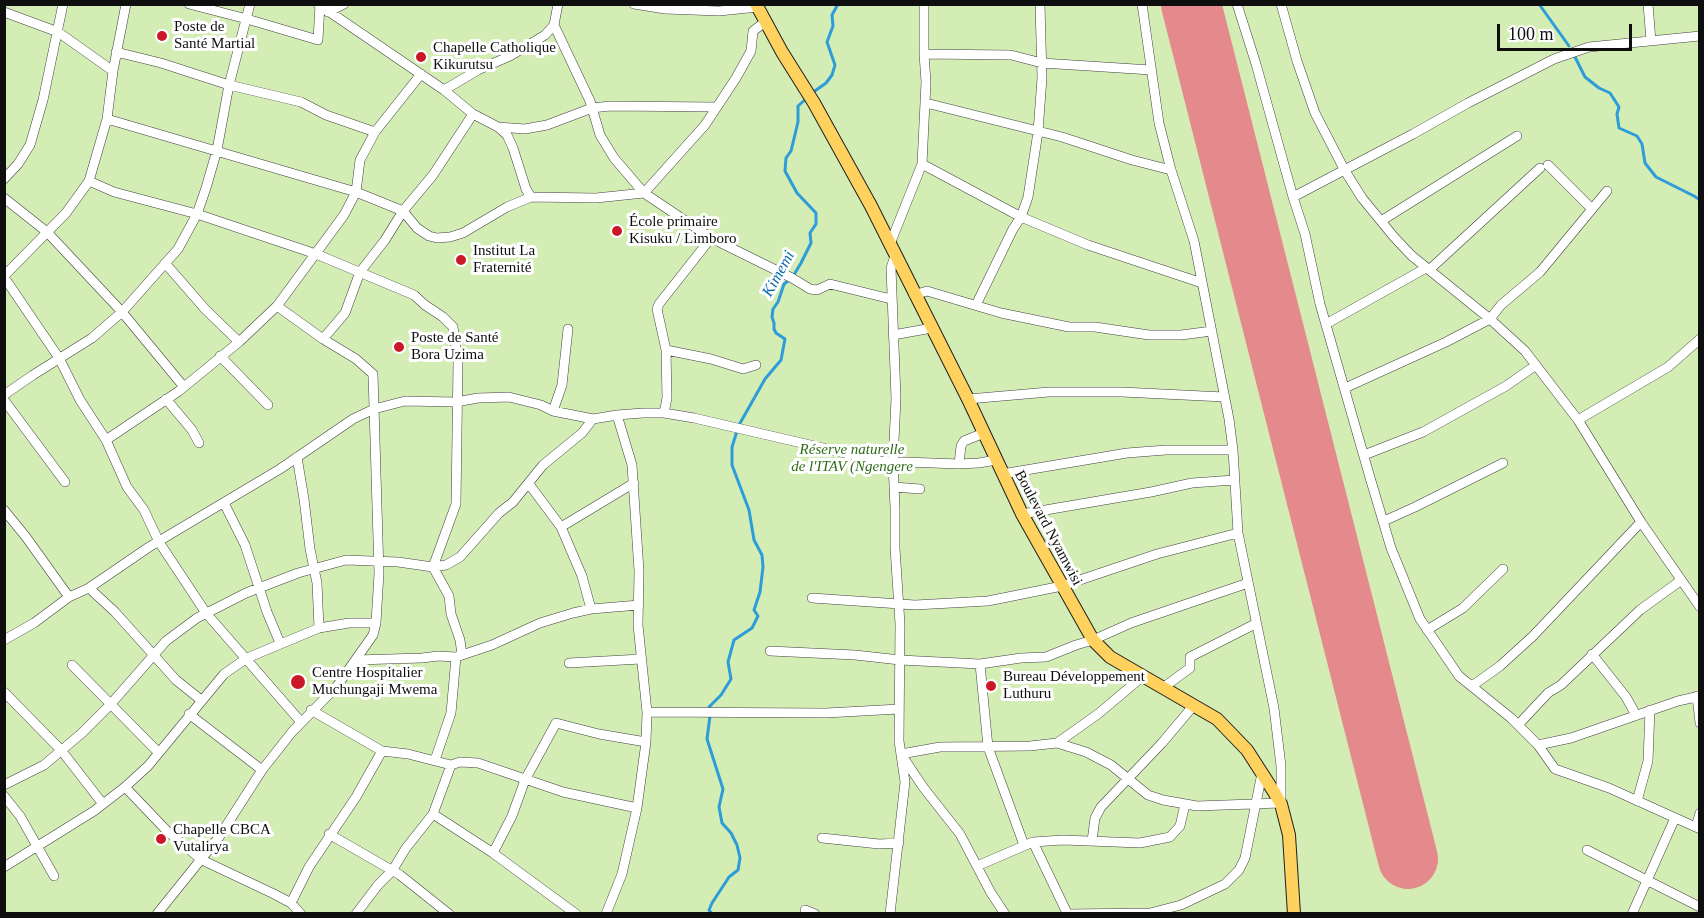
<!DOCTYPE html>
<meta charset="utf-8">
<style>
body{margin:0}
#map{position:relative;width:1704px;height:918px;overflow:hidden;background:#fffbee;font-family:"Times New Roman",serif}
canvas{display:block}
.frame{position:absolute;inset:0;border:6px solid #0e0e0e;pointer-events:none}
.scale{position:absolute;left:1497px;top:24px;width:135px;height:27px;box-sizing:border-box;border:3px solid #0e0e0e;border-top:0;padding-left:8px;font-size:18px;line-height:21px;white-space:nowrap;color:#0e0e0e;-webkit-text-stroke:4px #fff;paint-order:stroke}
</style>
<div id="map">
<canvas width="1704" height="918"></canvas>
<div class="frame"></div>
<div class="scale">100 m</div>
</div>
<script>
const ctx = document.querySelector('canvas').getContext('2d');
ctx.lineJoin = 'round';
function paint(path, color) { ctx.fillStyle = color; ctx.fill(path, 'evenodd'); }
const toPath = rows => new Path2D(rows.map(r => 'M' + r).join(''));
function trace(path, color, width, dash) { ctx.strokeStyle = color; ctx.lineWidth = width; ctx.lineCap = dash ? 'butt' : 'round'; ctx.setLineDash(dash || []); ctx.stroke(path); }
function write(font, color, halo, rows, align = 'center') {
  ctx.font = font + ' "Times New Roman",serif'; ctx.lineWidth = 6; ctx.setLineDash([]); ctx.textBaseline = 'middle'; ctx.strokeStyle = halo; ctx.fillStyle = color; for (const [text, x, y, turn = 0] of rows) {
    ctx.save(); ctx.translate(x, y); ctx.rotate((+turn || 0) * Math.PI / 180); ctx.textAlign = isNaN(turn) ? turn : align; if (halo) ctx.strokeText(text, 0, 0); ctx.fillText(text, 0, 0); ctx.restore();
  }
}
paint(toPath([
 [5,5,1699,5,1699,913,5,913]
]), '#d4edb4');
trace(toPath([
 [1539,4,1569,46],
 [1574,55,1585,77,1599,88,1610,93,1619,107,1617,114,1619,128,1637,136,1642,144,1645,163,1656,177,1694,196,1700,200],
 [812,93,826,83,832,75,835,65,827,42,833,26,832,15,838,4],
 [739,425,765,379,781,360,785,339,776,333,774,329,774,323,772,317,773,309,778,302,784,284,792,278,801,263,811,243,810,233,816,224,816,213,797,193,785,171,786,158,791,151,798,122,798,106,807,98],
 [709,707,721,695,731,679,728,662,734,640,752,628,758,616,754,610,760,592,763,567,762,555,754,540,749,510,732,465,732,447,737,431],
 [710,716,707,739,723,789,719,807,722,823,731,833,737,845,740,858,738,870,729,877,712,903,709,910,712,914]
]), '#2d9dda', 3);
trace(toPath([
 [1191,4,1408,859]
]), '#e58a8c', 60);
const minor = toPath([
 [189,4,247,19,318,40,320,4],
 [318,4,444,90,473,114,498,127,525,129,547,125,592,108,610,106,716,107],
 [634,4,665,9,719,11,758,7,759,4],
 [1142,4,1159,123,1171,170,1194,241,1229,419,1233,450,1238,533,1274,708,1281,766,1281,804],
 [1237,4,1256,64,1293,197,1305,234,1320,304,1371,481,1391,548,1420,619,1459,676,1511,718,1538,745,1555,769,1609,788,1700,829],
 [1281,4,1297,61,1315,113,1345,171,1362,198,1394,237,1412,256,1490,319,1525,351,1578,420,1641,522,1700,607],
 [1648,4,1651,41],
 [4,12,58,32,113,71],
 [328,12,344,4],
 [554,25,590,101,600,135,614,158,644,193,711,238,792,278,810,289,817,290,830,284,891,299],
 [116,52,161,63,229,85,301,102,326,115,375,132],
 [924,54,1011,55,1042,63,1151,70],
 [444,90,478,70,510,56,545,35,554,25,558,4],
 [926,103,1062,137,1132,160,1171,170],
 [107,119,356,192,403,211,417,228,429,236,437,238,450,237,463,233,507,207,531,197,596,198,644,193,705,125,736,78,751,51,753,31,765,22],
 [498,127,507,135,513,148,526,189,531,197],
 [922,164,1021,217,1088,245,1202,283],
 [1548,165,1592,209],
 [4,179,18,164,30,145,43,100,63,4],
 [89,181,114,192,197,214,316,254,414,295,425,305,443,317,453,327,458,362,456,504,433,567,449,596,451,614,460,640,462,655],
 [1293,197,1413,134,1468,103,1554,59,1589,47,1700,36],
 [4,198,47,232,122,312,184,387],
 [1381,221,1517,136],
 [890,244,922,164,926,82,924,54,924,4],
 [165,263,205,309,239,342],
 [1429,270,1540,168],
 [4,276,66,213,89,181,107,119,113,71,126,4],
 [4,277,59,358,80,400,106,440,127,487,144,510,159,542,206,613,301,722],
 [914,295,927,291,1001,313,1069,327,1095,327,1149,335,1181,335,1212,331],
 [976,305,1013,229,1021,217,1028,197,1038,132,1042,78,1040,4],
 [1326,324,1426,268],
 [893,335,932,328],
 [323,339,345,313,360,272,385,240,403,211,433,175,473,114],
 [666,350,711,359,743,369,756,365],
 [220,356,268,405],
 [1345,388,1446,342,1490,319,1501,305,1540,272,1607,191],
 [4,395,33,375,92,338,122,312,178,249,197,214,206,188,217,150,229,85,250,4],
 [166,399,192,430,199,443],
 [968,399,1049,392,1122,392,1224,397],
 [4,400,65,482],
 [553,411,562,385,568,329],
 [664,413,667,398,666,350,657,309,659,304,711,238],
 [1578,420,1668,367,1700,339],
 [106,440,179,391,239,342,277,306,344,215,356,192,360,160,375,132,421,74],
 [1364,455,1423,432,1506,386,1536,365],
 [297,457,304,499,310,549,317,583,319,628],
 [959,464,961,446,964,441,984,433],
 [1002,474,1127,453,1166,450,1233,450],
 [529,484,561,527,582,576,591,609],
 [894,487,920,489],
 [224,503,245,545,267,612,280,643],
 [4,510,26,537,69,597],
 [1022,514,1151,492,1192,483,1234,480],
 [1384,521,1415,507,1503,463],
 [561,527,634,483],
 [89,588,115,612,176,680,201,700],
 [812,598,915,605,988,601,1062,586,1157,554,1238,533],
 [1427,630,1463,608,1503,569],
 [4,640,34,623,69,597,89,588,149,547,280,469,353,419,374,409,405,401,456,402,478,398,509,397,541,405,553,411,593,419,617,415,643,413,664,413,694,418,879,461,959,464,979,463,996,460],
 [770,651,855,655,900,660,980,664,1021,658,1046,657,1076,645,1093,640,1131,623,1248,583],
 [1592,654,1626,697,1636,715],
 [356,660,422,658,438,656,456,657,492,645,540,623,573,613,591,609,639,605],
 [569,663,641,659],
 [980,664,988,747,1024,845],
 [72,665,158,752],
 [1472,686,1500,666,1533,636,1641,522],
 [1164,687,1190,668,1190,657,1255,624],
 [4,692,61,750,103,804],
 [1697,696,1700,723],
 [311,710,382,751,408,754,451,765,460,762,478,763,563,792,637,808],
 [647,712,826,713,899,709],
 [189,714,262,770],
 [1518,725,1548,693,1561,685,1640,610,1680,581],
 [1057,743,1098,714,1142,677],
 [1538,745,1571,738,1678,701,1700,696],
 [435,760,451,713,456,657],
 [4,785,44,765,82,733,110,705,166,641,197,618,246,593,298,573,346,560,398,562,433,567,446,565,460,557,499,513,513,502,543,465,582,433,593,419],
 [125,787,168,832,202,860,274,894,291,903,301,914],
 [4,796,20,816,54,876],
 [1637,801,1648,761,1650,710],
 [433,814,493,853,576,914],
 [1696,827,1700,813],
 [329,834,400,875,449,914],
 [822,838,879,844,899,843],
 [1092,841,1095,818,1101,807,1162,743,1194,705],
 [1033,842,1067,913],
 [1587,850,1700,907],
 [493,853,512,816,525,780,556,723,599,734,646,742],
 [977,866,1033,842,1063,840,1140,843,1170,837,1180,826,1185,804],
 [4,867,94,811,125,787,148,766,224,674,247,658,319,628,349,623,376,623],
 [291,903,309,867,356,797,382,751],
 [805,910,815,914],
 [157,914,219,837,262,770,292,732,337,686,373,635,376,623,379,573,373,374,356,359,323,339,277,306],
 [356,914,378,885,392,871,406,848,433,814,451,765],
 [606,914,622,874,637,808,646,742,647,712,638,625,639,571,632,465,617,415],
 [890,914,905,782,899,741,900,624,895,548,895,508,893,463,896,398,891,268,895,256],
 [1005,914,991,893,960,834,923,787,901,754,940,747,1030,746,1057,743,1086,752,1111,765,1148,795,1163,800,1197,806,1280,803],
 [1066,914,1150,913,1181,905,1225,884,1239,870,1245,858,1262,773],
 [1632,914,1675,818]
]);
const major = toPath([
 [756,4,782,52,814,103,871,206,968,399,1022,514,1093,640,1110,657,1217,719,1247,750,1274,792,1281,804,1289,835,1294,914]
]);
trace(minor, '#414141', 10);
trace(major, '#1f1f1f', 14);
trace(minor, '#fff', 9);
trace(major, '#ffd15e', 12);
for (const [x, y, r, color] of [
 [162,36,6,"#cb1829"],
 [421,57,6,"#cb1829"],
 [617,231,6,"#cb1829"],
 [461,260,6,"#cb1829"],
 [399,347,6,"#cb1829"],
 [298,682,8,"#cb1829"],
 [991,686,6,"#cb1829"],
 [161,839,6,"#cb1829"]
]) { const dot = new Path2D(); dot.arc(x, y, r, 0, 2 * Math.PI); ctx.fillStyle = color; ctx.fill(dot); trace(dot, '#fff', 2); }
write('15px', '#0e0e0e', '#fff', [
 ["Poste de",174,27],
 ["Santé Martial",174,44],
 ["Chapelle Catholique",433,48],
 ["Kikurutsu",433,65],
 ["École primaire",629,222],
 ["Kisuku / Limboro",629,239],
 ["Institut La",473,251],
 ["Fraternité",473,268],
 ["Poste de Santé",411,338],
 ["Bora Uzima",411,355],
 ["Centre Hospitalier",312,673],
 ["Muchungaji Mwema",312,690],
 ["Bureau Développement",1003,677],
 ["Luthuru",1003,694],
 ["Chapelle CBCA",173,830],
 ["Vutalirya",173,847]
], 'left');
write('italic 15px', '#2d6c18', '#fff', [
 ["Réserve naturelle",852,450],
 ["de l'ITAV (Ngengere",852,467]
]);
write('15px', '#0e0e0e', '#fff', [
 ["Boulevard Nyamwisi",1048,528,62]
]);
write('italic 16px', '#0b6cab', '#fff', [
 ["Kimemi",779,274,-61]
]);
</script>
